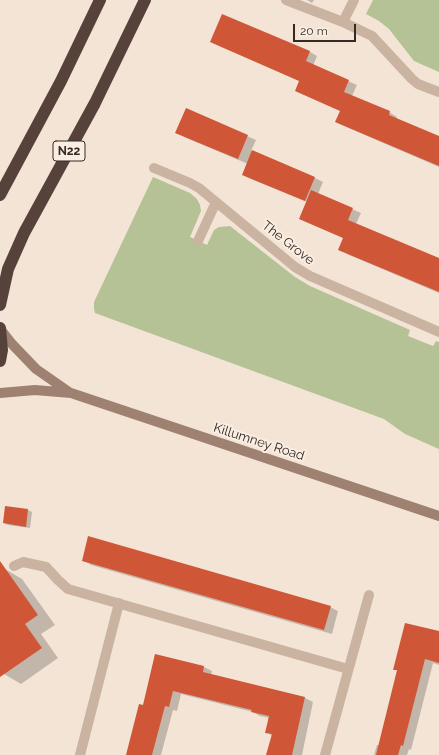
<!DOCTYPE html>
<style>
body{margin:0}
#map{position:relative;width:439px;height:755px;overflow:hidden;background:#f3e4d6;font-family:Raleway,sans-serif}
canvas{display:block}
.scale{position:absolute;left:293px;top:24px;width:63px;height:18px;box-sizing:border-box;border:2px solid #352924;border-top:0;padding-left:5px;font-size:12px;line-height:14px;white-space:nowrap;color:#352924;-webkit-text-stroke:3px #faeee2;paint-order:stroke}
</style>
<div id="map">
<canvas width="439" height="755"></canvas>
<div class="scale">20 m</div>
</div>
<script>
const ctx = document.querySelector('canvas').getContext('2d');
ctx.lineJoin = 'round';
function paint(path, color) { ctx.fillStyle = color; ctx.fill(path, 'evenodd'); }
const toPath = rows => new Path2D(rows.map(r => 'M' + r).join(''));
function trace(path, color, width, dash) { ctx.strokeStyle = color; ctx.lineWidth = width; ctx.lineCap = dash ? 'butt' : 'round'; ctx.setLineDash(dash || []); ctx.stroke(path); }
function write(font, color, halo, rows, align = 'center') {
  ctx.font = font + ' Raleway,sans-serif'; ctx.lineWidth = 4; ctx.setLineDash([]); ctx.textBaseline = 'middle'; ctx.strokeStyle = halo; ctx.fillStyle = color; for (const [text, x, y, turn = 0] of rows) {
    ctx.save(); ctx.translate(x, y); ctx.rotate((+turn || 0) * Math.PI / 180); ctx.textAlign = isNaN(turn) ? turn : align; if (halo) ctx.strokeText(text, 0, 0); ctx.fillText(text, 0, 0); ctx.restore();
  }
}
paint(toPath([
 [373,0,439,0,439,72,414,61,389,29,379,21,366,14],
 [153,177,190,193,197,199,200,205,201,211,190,237,207,245,214,230,219,227,230,226,295,277,310,286,410,330,408,336,433,346,436,341,439,342,439,449,405,434,384,419,95,313,94,309,94,302]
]), '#b5c295');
paint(toPath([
 [307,0,314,0,312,3],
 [211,42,310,52,317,56,313,66,357,85,352,96,389,112,397,117,396,119,439,137,439,167,344,126,336,122,341,111,296,91,300,81],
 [186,109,256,140,251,151,315,178,323,182,318,194,361,213,356,224,439,259,439,293,347,254,344,238,300,218,307,202,251,179,243,175,248,164,184,137],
 [6,507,28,510,32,512,30,528,8,525,4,523],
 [83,560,330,607,338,611,332,634,91,565],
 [5,569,22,579,55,625,41,634,58,658,21,684,4,674,0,669,0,572],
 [439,632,439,665,433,663,411,750,409,749,407,755,374,755,377,745,379,745,398,671,395,669],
 [155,655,204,667,212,671,211,675,305,698,313,702,302,755,267,755,272,736,267,732,270,718,260,716,253,712,181,694,177,711,173,710,161,755,127,755,143,707]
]), '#0003');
paint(toPath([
 [222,14,310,51,306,61,349,80,344,92,390,111,389,115,439,136,439,166,335,122,340,111,295,91,299,81,210,42],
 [186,108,248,135,238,159,175,133],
 [252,150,315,177,305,201,242,175],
 [311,190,353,208,348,220,439,258,439,292,338,250,343,238,299,219],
 [5,506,28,509,26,527,3,523],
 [88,536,331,606,324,630,82,561],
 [0,561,38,615,25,624,42,648,0,677],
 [405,623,439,631,439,663,425,659,403,746,401,745,398,755,376,755,397,670,393,670],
 [155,654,204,666,203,672,305,697,292,755,266,755,272,734,265,733,269,716,251,712,252,710,173,691,169,707,165,706,152,755,126,755,139,704,143,705]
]), '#cf5637');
trace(toPath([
 [286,0,343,22,372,36,412,79,418,84,439,92],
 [343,22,354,0],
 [154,168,190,183,199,188,295,267,310,276,439,332],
 [198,241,216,202],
 [14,566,23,562,46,567,58,580,68,589,348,669],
 [80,755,119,603],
 [325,755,369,595]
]), '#cbb3a1', 10);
trace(toPath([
 [1,330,12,344,36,369,69,392],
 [0,393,35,390,71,393,439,516]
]), '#9f8172', 10);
trace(toPath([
 [0,195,61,81,100,0],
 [0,305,8,269,24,233,95,103,145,0],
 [0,328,2,350,0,361]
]), '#56423b', 12);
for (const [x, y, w] of [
 [69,151,32]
]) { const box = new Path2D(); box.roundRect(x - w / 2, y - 10, w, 20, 3); ctx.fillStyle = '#faeee2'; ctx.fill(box); trace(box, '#352924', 1); }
write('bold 12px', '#352924', null, [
 ["N22",69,151]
]);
write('13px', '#352924', '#faeee2', [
 ["The Grove",288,243,38],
 ["Killumney Road",259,442,18]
]);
</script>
